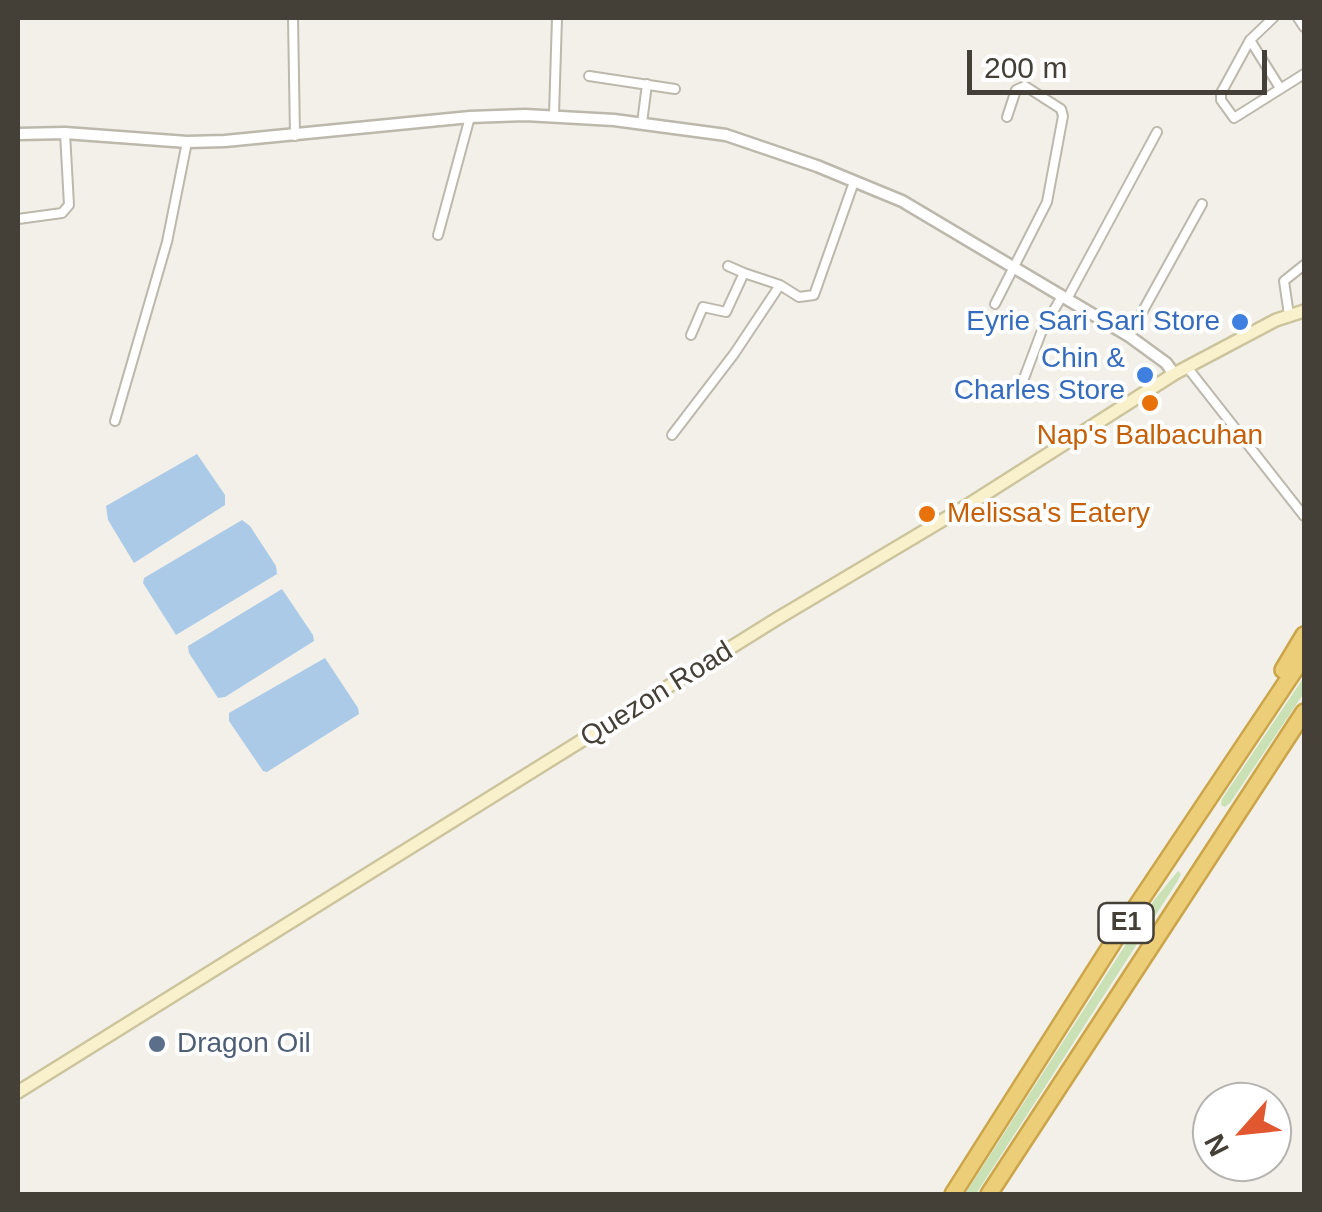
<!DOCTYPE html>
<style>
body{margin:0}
#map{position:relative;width:1322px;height:1212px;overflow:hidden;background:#f2f0e8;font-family:Arial,sans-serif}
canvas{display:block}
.frame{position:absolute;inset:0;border:20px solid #444037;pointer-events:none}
.north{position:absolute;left:1192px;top:1082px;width:100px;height:100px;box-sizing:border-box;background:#fff;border:2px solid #b4b3af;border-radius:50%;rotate:243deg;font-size:28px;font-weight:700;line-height:40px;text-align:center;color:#444037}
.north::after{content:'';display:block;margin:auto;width:35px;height:45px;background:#e15830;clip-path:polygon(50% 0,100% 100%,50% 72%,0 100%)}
.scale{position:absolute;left:967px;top:50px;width:300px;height:45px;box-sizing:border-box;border:5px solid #444037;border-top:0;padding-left:12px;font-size:30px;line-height:35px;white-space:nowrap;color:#444037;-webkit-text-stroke:8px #fff;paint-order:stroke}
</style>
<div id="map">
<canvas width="1322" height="1212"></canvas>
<div class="frame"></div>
<div class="north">N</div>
<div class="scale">200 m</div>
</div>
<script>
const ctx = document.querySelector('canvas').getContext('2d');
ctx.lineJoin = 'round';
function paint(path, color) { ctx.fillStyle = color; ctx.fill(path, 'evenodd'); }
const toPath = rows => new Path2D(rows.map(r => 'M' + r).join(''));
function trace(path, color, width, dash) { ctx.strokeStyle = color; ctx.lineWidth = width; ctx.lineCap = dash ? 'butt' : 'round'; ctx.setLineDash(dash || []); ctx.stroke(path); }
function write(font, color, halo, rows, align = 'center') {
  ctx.font = font + ' Arial,sans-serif'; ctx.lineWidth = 8; ctx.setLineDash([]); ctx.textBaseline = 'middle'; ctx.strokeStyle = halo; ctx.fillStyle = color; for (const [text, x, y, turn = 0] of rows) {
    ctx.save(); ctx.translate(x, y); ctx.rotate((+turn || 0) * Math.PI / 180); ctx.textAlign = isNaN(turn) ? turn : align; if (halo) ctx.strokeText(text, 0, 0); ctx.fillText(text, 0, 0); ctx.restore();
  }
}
paint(toPath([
 [1304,677,1304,693,1230,803,1225,807,1221,805,1222,799],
 [1178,871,1181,874,1177,882,976,1194,965,1194,1155,899]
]), '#cae1b5');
paint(toPath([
 [197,454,225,495,225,505,134,563,108,520,106,506],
 [242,520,250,526,276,566,277,574,176,635,143,583,144,578],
 [282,589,313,635,314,641,225,697,218,698,189,653,188,646],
 [325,658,358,708,359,714,267,772,263,771,229,721,229,713]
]), '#abcae8');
const minor = toPath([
 [293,18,295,136],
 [1273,18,1250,40,1221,93,1221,100,1234,118,1304,74],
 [1298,18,1304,27],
 [1250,40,1280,88],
 [589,76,675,89],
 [554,115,557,18],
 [642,123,647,84],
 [18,219,62,213,69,205,65,133],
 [438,235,470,117],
 [728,266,744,273],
 [1067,299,1157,132],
 [995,304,1047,202,1063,116,1061,109,1025,86,1016,90,1007,117],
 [1289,315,1284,281,1304,265],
 [691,335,703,307,726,312,744,273,780,285,799,297,814,295,854,182],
 [1129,336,1202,204],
 [1187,367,1304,516],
 [1020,389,1041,333,1062,296],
 [115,421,167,242,187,142],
 [672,435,734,354,780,285]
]);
const tertiary = toPath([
 [18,134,65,133,187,142,225,141,470,117,525,115,614,120,726,135,817,166,902,201,1129,336,1166,363,1174,374]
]);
const secondary = toPath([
 [18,1092,775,620,968,505,1174,374,1276,320,1304,311]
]);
const motorway = toPath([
 [1283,670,1304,635],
 [953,1194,1124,925,1304,656],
 [989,1194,1304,712]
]);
trace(minor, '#bcb8ac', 12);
trace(tertiary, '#bcb8ac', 15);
trace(secondary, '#ccc49d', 16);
trace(motorway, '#cba549', 20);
trace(minor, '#fff', 8);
trace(tertiary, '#fff', 10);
trace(secondary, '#f8f1cc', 11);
trace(motorway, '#edce78', 15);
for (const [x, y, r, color] of [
 [1240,322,10,"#3f7fe0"],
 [1145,375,10,"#3f7fe0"],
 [1150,403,10,"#e8710a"],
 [927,514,10,"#e8710a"],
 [157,1044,10,"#5c6f8a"]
]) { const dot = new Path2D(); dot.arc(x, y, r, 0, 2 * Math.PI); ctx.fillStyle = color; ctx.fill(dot); trace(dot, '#fff', 4); }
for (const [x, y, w] of [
 [1126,923,55]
]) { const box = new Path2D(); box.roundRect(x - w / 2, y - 20, w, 40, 8); ctx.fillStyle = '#fff'; ctx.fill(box); trace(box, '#444037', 2.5); }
write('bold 25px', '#444037', null, [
 ["E1",1126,923]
]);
write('28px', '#366cbe', '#fff', [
 ["Eyrie Sari Sari Store",1220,322],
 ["Chin &",1125,359],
 ["Charles Store",1125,391]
], 'right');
write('28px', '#c56008', '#fff', [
 ["Nap's Balbacuhan",1150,436],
 ["Melissa's Eatery",947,514,"left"]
]);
write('28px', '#444037', '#fff', [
 ["Quezon Road",657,695,-32]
]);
write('28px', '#4e5e75', '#fff', [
 ["Dragon Oil",177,1044]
], 'left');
</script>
